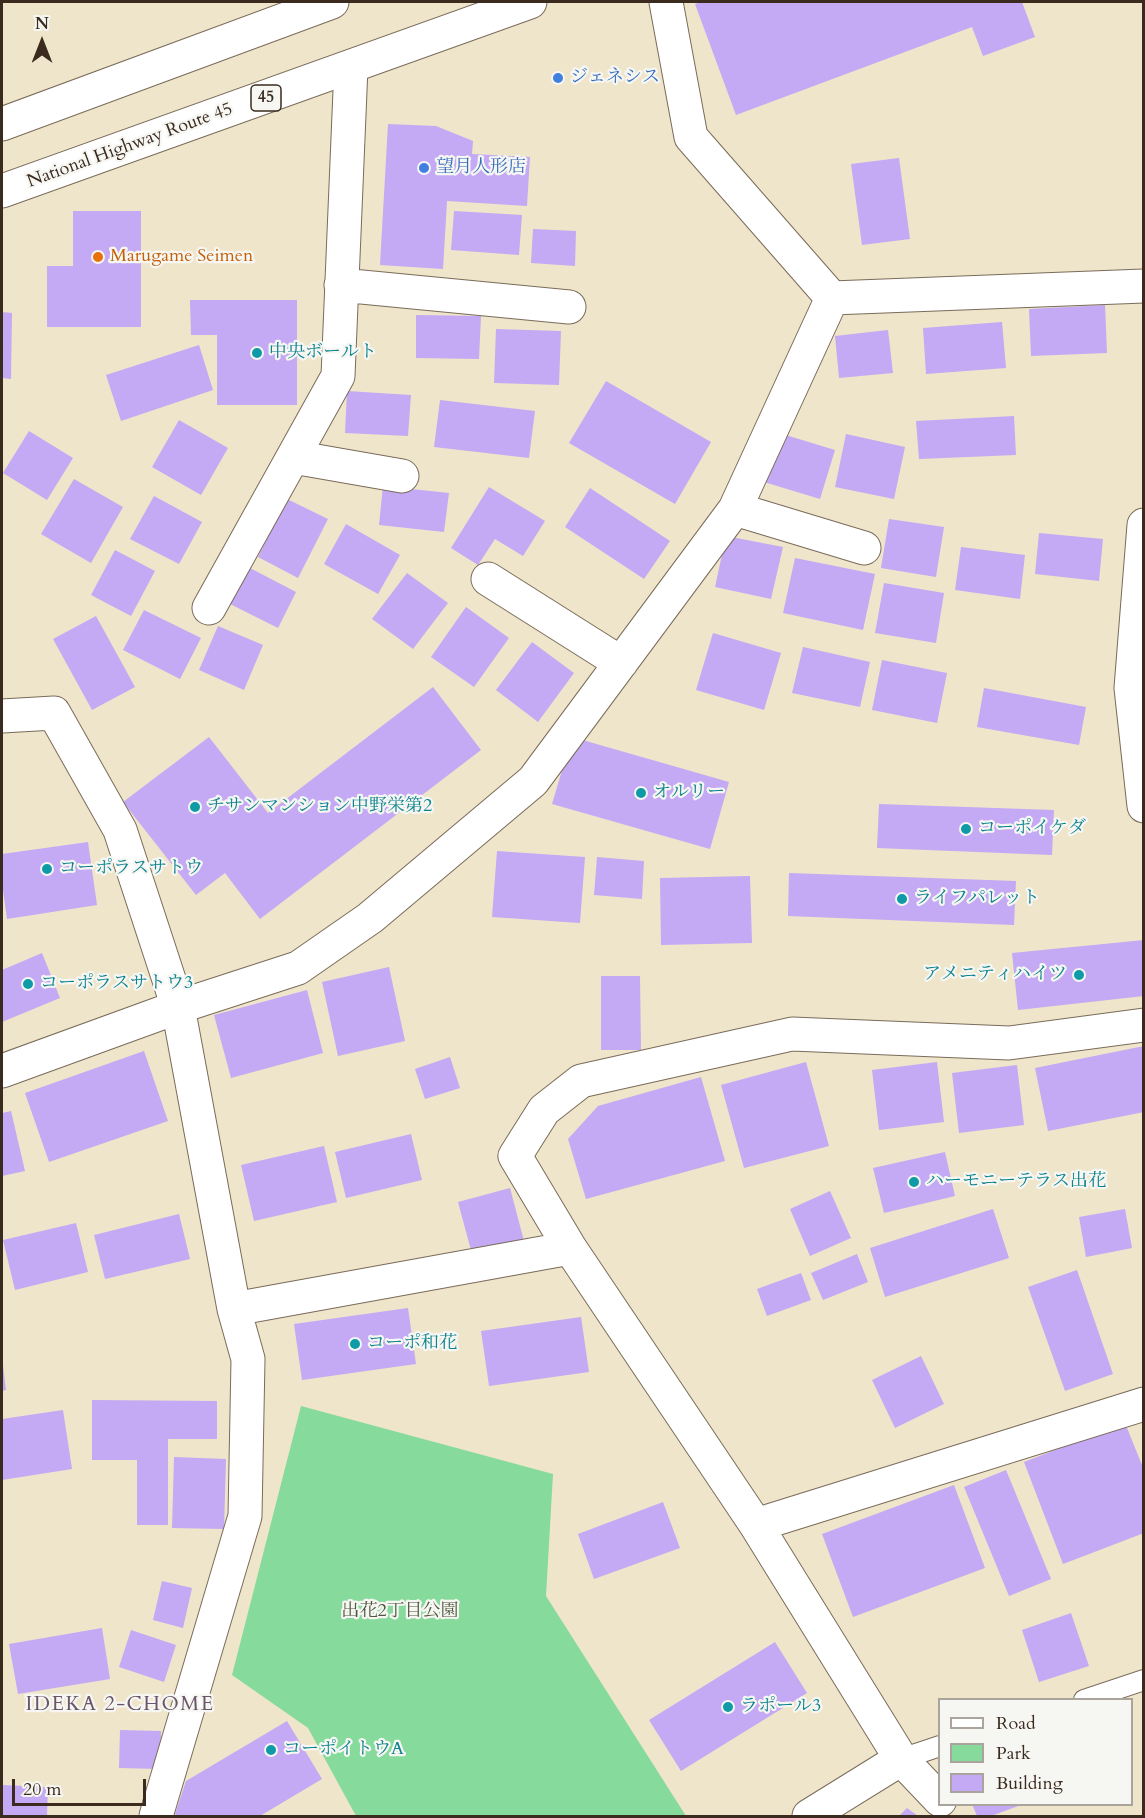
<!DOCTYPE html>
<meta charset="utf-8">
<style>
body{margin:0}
#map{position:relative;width:1145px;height:1818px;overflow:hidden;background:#efe5ca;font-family:Cardo,serif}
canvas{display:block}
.frame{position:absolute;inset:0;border:3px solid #3b2a1e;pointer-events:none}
.legend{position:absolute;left:938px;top:1698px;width:195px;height:108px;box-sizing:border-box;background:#f6f6f2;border:2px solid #aba49d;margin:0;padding:8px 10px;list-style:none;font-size:18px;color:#3b2a1e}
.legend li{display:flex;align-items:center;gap:12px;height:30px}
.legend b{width:30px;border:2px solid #aba49d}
.north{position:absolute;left:12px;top:12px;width:60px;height:60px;-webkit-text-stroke:4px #f6f6f2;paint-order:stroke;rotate:0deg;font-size:16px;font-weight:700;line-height:24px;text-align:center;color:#3b2a1e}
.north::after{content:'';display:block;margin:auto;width:21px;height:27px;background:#3b2a1e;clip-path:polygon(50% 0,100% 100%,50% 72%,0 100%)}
.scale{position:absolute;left:12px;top:1779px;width:134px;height:27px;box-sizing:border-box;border:3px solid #3b2a1e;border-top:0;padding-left:8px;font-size:18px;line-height:21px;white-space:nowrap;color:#3b2a1e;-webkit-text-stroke:4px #f6f6f2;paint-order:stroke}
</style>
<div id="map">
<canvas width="1145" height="1818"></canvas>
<div class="frame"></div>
<ul class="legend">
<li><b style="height:8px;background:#fff"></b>Road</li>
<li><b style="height:16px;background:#86da9c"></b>Park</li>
<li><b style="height:16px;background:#c4a9f4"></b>Building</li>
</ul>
<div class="north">N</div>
<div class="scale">20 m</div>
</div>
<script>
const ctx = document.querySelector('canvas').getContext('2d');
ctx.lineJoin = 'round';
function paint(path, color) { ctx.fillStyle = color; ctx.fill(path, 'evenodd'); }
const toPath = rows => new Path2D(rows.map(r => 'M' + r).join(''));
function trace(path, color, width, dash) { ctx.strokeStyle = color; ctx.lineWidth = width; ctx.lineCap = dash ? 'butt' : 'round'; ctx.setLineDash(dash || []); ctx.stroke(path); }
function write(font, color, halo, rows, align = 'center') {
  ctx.font = font + ' Cardo,"Noto Serif JP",serif'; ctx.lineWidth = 4.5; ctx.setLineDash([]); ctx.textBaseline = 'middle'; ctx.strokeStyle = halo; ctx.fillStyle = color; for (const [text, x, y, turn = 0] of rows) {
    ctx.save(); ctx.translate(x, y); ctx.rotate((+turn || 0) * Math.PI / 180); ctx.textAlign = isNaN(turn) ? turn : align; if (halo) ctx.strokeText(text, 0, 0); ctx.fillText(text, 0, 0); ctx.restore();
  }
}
paint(toPath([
 [301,1406,553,1474,546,1596,686,1816,356,1816,308,1728,232,1675]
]), '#86da9c');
paint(toPath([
 [701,2,1022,2,1035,37,983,56,972,27,736,115,695,4],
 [388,124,436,126,473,141,472,154,530,157,527,206,447,201,443,269,380,265],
 [899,158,910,239,862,245,851,164],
 [73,211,141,211,141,327,47,327,47,266,73,266],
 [454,211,522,215,519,255,451,250],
 [533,229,576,231,575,266,531,263],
 [190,300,297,300,297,405,217,405,217,335,191,335],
 [1105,305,1107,353,1031,356,1029,309],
 [2,312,12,313,11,379,2,378],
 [416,315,481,316,479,359,416,358],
 [1002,322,1006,368,926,374,923,328],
 [496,329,561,331,559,385,494,383],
 [888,330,893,373,839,378,835,336],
 [199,345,213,390,121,421,106,375],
 [606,381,711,442,675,504,569,443],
 [347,391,411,395,408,436,345,433],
 [440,400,535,411,529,458,434,447],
 [1014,416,1016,455,919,459,916,421],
 [179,420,228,448,201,495,152,467],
 [29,431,73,458,47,500,3,473],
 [779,433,835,450,820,499,764,482],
 [846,434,905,447,894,499,835,487],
 [74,479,123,507,91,563,41,534],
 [383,486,449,493,444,532,379,525],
 [489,487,545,521,523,556,495,539,478,565,451,548],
 [590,488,670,541,644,579,565,527],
 [154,496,202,522,179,564,130,539],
 [287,499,328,519,298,578,258,557],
 [889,519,944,527,936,577,881,568],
 [346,524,400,555,378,594,324,564],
 [1039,533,1103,539,1099,581,1035,574],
 [726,536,783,547,771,599,715,587],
 [961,547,1025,555,1020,599,955,590],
 [115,550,155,571,131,616,91,595],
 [795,558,875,574,863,630,783,613],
 [248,567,296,592,278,628,230,604],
 [407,573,448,603,413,649,372,619],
 [884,583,944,593,936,643,875,633],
 [466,607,509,638,474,687,431,657],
 [144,610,201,638,180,679,123,650],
 [96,616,135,687,92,710,53,639],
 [218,626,263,645,244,690,199,670],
 [713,633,781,653,764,710,696,690],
 [532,642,574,673,538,722,496,690],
 [803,647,870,662,860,707,792,693],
 [882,660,947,673,937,723,872,710],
 [433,687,481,750,260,919,225,873,196,895,123,802,209,737,268,813],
 [984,688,1086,707,1079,745,977,727],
 [572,737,729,782,710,849,552,804],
 [879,804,1054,810,1052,855,877,848],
 [88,842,97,905,7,919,2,883,2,854],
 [497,851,585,857,580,923,492,917],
 [597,857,644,861,642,899,594,895],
 [789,873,1016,881,1014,925,788,916],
 [750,876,752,943,661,945,660,878],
 [1144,940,1144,996,1018,1010,1012,953],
 [42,953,60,998,2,1022,2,970],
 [389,967,405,1041,338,1056,322,982],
 [601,976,640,976,641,1050,601,1050],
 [307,990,323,1053,231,1078,214,1015],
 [1144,1046,1144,1112,1048,1131,1035,1068],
 [144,1051,168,1121,49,1162,25,1093],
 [450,1057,460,1088,425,1099,415,1069],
 [806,1062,829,1146,744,1168,721,1085],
 [937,1062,944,1122,879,1130,872,1070],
 [1017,1065,1024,1125,959,1133,952,1073],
 [701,1077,725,1161,586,1199,568,1139,598,1106],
 [11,1111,25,1171,2,1176,2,1113],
 [411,1134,422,1180,346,1198,335,1152],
 [324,1146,337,1202,254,1221,241,1165],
 [945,1152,955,1196,884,1213,873,1168],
 [510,1188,524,1241,472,1254,458,1202],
 [830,1191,851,1238,810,1256,790,1209],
 [993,1209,1009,1258,885,1297,870,1248],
 [1125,1209,1132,1248,1086,1257,1079,1217],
 [179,1214,190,1259,105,1279,94,1235],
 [76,1223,88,1272,15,1290,3,1240],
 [857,1254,868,1282,823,1300,811,1273],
 [1077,1270,1113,1374,1065,1391,1028,1287],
 [801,1273,811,1300,767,1316,757,1289],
 [408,1308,416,1364,302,1380,294,1324],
 [581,1317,589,1372,489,1386,481,1331],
 [921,1356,944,1404,895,1428,872,1380],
 [2,1357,6,1390,2,1391],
 [92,1400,217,1401,217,1439,168,1439,168,1525,137,1525,137,1460,92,1460],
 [63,1410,72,1469,2,1480,2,1419],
 [1125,1423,1144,1470,1144,1533,1063,1564,1024,1462],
 [174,1457,226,1459,224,1529,172,1528],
 [1006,1470,1051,1579,1009,1596,964,1487],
 [954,1485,985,1568,853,1617,822,1534],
 [663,1502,680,1548,594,1579,578,1534],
 [162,1581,192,1588,183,1628,153,1620],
 [1071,1613,1089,1666,1039,1682,1022,1630],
 [102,1628,110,1679,18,1694,9,1644],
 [131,1630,176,1645,164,1682,119,1667],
 [775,1642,807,1693,681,1771,649,1720],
 [287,1721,322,1779,260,1816,177,1816,175,1814,186,1781],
 [120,1730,161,1731,160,1769,119,1768],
 [2,1785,48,1787,47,1816,2,1816],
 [972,1804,1021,1804,1021,1805,991,1816,977,1816],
 [907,1808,918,1816,899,1816]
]), '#c4a9f4');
const lane = toPath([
 [1084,1700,1144,1680],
 [901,1759,940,1746]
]);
const street = toPath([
 [666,2,691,137,832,298],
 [341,285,569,307],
 [832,298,1144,286],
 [293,457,402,476],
 [735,509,864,548],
 [1144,525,1131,688,1144,806],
 [488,579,621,663],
 [209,608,338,376,351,67],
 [2,716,54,713,120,830,178,1007,234,1309,248,1359,245,1516,156,1816],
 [2,1071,178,1007,298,968,370,918,533,781,735,509,832,298],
 [234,1309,570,1248],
 [756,1525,1144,1404],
 [940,1800,901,1759,756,1525,570,1248,515,1156,544,1110,581,1081,792,1034,1009,1043,1144,1025],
 [809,1816,901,1759]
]);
const highway = toPath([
 [2,124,332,2],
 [2,191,530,2]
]);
trace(lane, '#7a6b5a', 22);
trace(street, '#7a6b5a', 35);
trace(highway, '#7a6b5a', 35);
trace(lane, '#fff', 20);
trace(street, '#fff', 33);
trace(highway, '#fff', 33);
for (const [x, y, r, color] of [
 [558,78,6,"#3f7fe0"],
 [424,168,6,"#3f7fe0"],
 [98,257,6,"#e8710a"],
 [257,353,6,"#0f9aa8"],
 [641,793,6,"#0f9aa8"],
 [195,807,6,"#0f9aa8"],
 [966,829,6,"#0f9aa8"],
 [47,869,6,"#0f9aa8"],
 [902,899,6,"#0f9aa8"],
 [1079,975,6,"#0f9aa8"],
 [28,984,6,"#0f9aa8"],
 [914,1182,6,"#0f9aa8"],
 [355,1344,6,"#0f9aa8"],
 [728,1707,6,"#0f9aa8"],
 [271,1750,6,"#0f9aa8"]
]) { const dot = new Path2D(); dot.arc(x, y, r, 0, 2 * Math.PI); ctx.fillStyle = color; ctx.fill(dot); trace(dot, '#f6f6f2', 2); }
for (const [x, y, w] of [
 [266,98,30]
]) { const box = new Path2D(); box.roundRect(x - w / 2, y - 13, w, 26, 4.5); ctx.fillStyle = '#f6f6f2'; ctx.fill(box); trace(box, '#3b2a1e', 1.5); }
write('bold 16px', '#3b2a1e', null, [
 ["45",266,98]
]);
write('18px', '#366cbe', '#f6f6f2', [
 ["ジェネシス",570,78],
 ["望月人形店",436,168]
], 'left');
write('18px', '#3b2a1e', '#f6f6f2', [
 ["National Highway Route 45",130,146,-20]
]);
write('18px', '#c56008', '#f6f6f2', [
 ["Marugame Seimen",110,257]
], 'left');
write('18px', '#0d838f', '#f6f6f2', [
 ["中央ボールト",269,353],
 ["オルリー",653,793],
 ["チサンマンション中野栄第2",207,807],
 ["コーポイケダ",978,829],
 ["コーポラスサトウ",59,869],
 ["ライフパレット",914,899],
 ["アメニティハイツ",1067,975,"right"],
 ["コーポラスサトウ3",40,984],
 ["ハーモニーテラス出花",926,1182],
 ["コーポ和花",367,1344],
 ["ラポール3",740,1707],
 ["コーポイトウA",283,1750]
], 'left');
write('18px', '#4e563e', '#f6f6f2', [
 ["出花2丁目公園",400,1612]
]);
ctx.letterSpacing = '1.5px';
write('20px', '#6b5669', '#f6f6f2', [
 ["IDEKA 2-CHOME",120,1705]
]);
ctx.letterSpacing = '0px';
</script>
